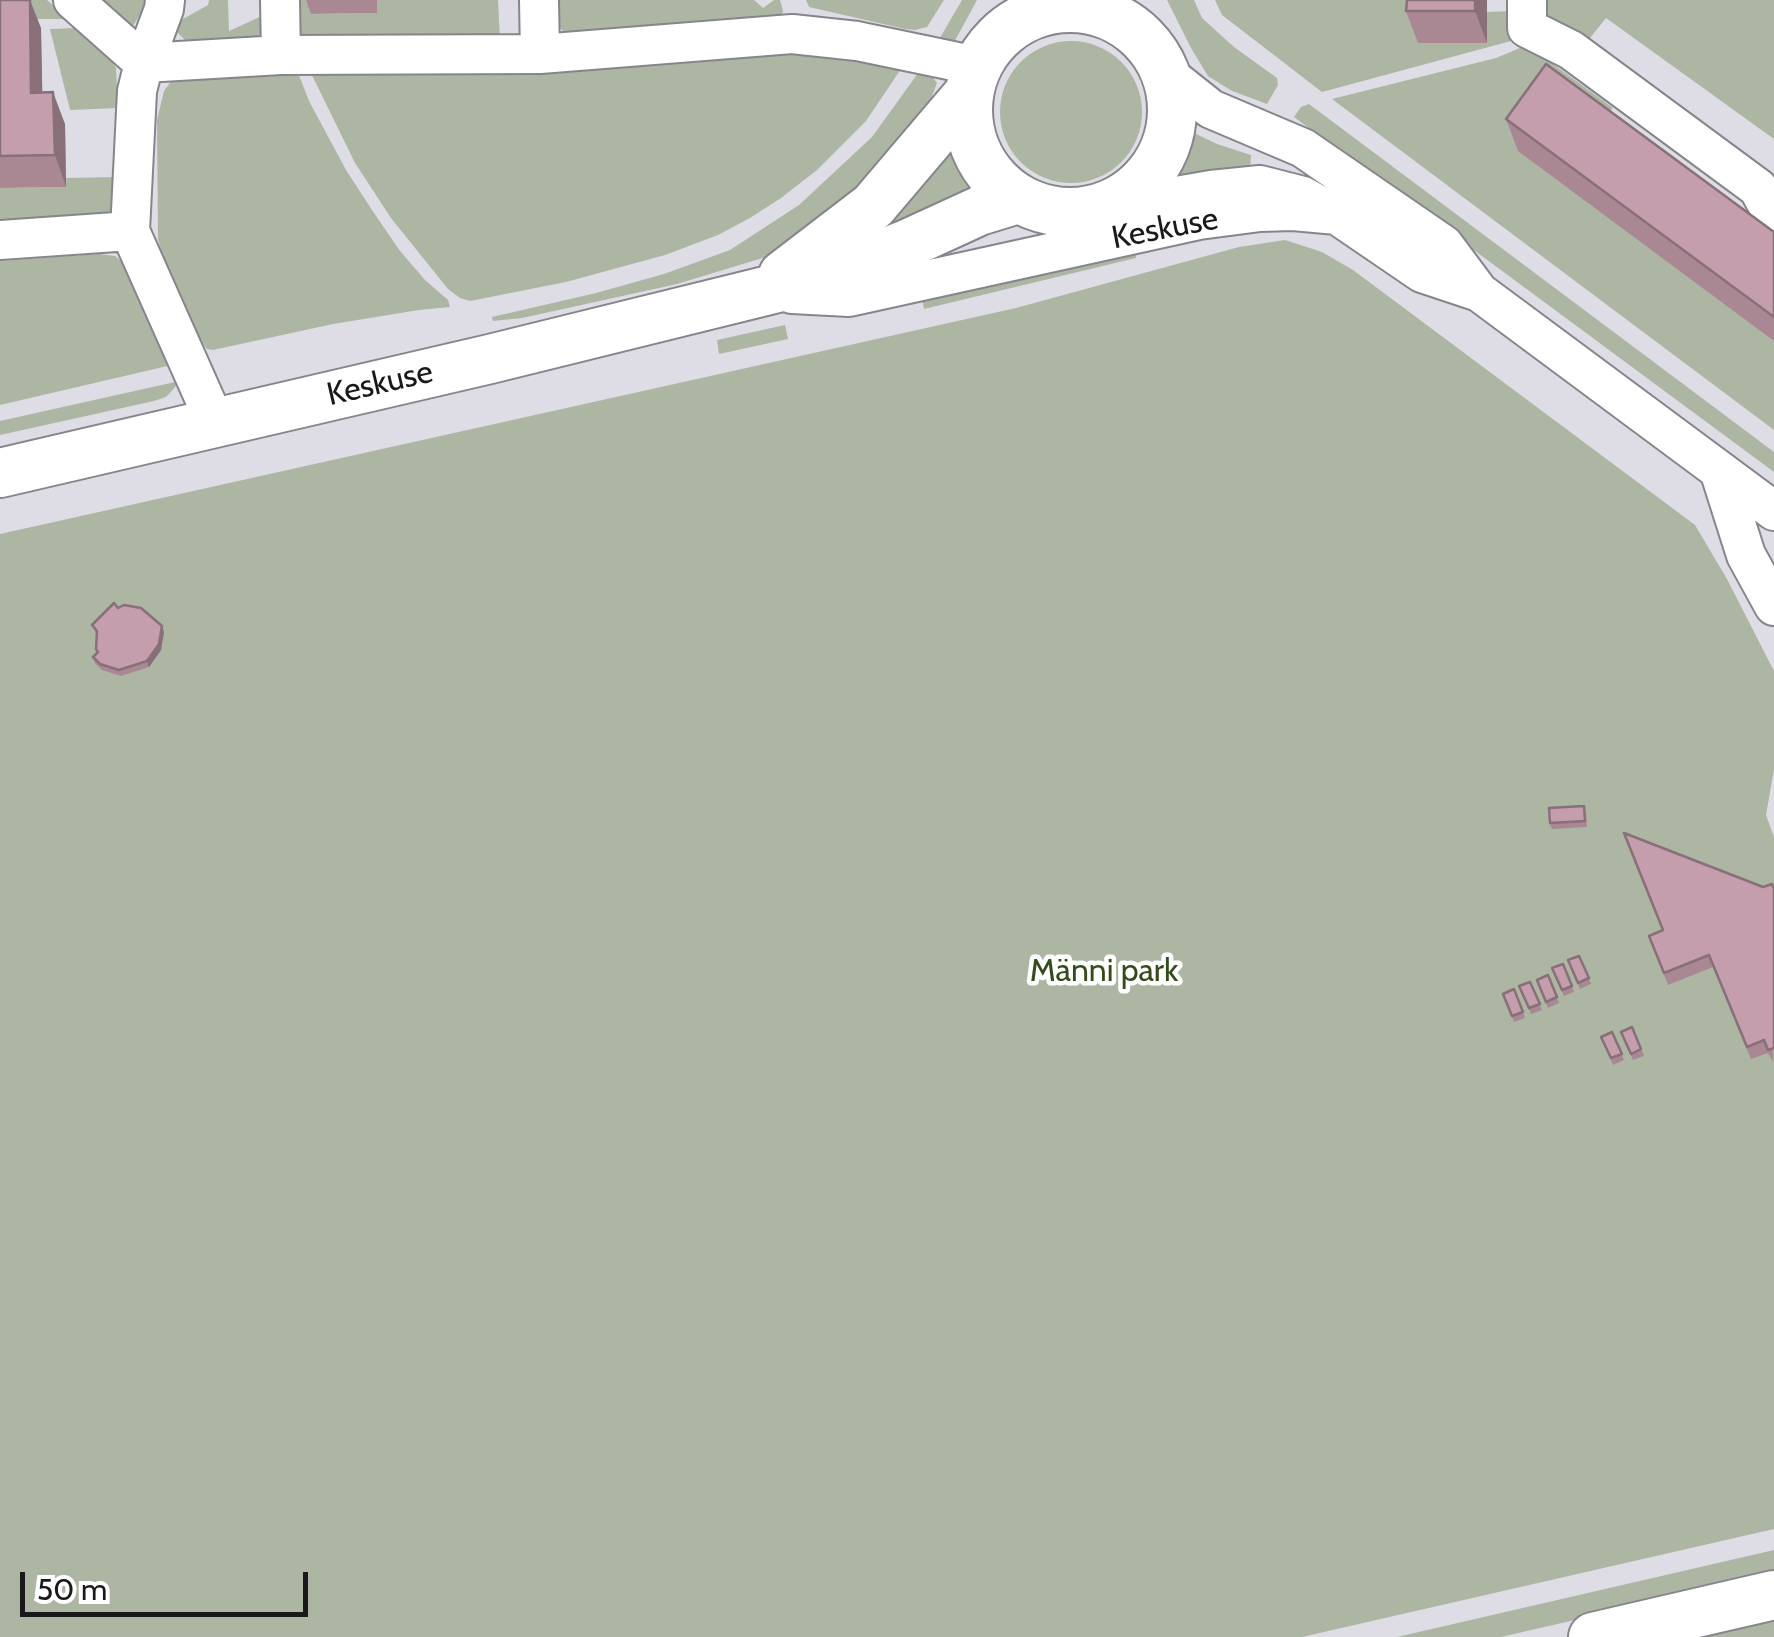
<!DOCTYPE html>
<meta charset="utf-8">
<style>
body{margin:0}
#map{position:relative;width:1774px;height:1637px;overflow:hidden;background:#dedde5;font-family:Cabin,sans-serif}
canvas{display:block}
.scale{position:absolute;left:20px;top:1572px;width:288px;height:45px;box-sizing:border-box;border:5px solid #19181b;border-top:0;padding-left:12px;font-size:30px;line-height:35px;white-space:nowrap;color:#19181b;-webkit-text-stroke:8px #fff;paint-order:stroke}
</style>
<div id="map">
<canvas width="1774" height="1637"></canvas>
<div class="scale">50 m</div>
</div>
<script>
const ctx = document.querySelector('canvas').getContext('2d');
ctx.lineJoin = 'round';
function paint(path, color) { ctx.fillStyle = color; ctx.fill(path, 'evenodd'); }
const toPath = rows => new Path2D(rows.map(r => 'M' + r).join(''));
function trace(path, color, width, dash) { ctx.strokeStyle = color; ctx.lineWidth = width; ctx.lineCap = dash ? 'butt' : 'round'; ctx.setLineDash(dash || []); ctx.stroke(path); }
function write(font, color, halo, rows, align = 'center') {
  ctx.font = font + ' Cabin,sans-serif'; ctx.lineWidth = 9; ctx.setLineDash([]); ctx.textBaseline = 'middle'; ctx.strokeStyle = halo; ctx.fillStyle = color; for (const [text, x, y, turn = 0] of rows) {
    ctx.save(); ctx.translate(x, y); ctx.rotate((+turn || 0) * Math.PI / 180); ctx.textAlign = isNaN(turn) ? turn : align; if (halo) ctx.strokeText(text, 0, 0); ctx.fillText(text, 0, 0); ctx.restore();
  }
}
paint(toPath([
 [6,0,47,0,68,19,6,19],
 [91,0,149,0,133,26,125,28],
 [209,0,228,0,229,31,264,15,262,30,258,38,187,42,178,33,174,24,208,5],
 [293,0,311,0,312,14,376,13,377,0,498,0,500,40,304,43,297,34],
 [548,0,754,0,763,8,774,0,780,0,783,11,781,18,573,36,562,30,555,21],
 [806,0,944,0,927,27,915,30,905,29,809,7],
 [962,0,977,0,951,48,934,48],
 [1167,0,1194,0,1202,18,1234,47,1277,78,1278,85,1267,104,1232,91,1208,76,1191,48],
 [1215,0,1418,0,1419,43,1486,43,1487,12,1512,11,1511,41,1322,92,1222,15],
 [1539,0,1774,0,1774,139,1606,18,1586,43,1538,14],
 [78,28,108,56,116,68,118,108,70,110,50,29],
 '1000 112a71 71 0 1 1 142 0a71 71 0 1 1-142 0Z',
 [1527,45,1613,108,1596,124,1774,341,1774,430,1332,99,1496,58],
 [813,46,905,63,866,121,817,170,781,198,750,218,718,235,665,255,566,282,470,301,460,298,448,289,391,218,355,163,309,69],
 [921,69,930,74,937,83,925,115,880,179,779,253,677,284,522,318,493,321,492,317,596,293,664,274,730,250,799,205,872,137],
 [297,70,309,101,346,170,372,210,400,251,425,280,448,300,450,307,419,310,333,324,213,350,207,349,190,327,169,283,158,239,157,120,164,91,172,80],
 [1309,104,1774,452,1774,472,1294,117,1301,107],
 [1190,131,1217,144,1251,155,1250,171,1173,178,1185,155],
 [948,149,956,151,980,194,869,238],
 [118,177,112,211,108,215,0,230,0,188,66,187,66,178],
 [1285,240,1322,252,1353,270,1695,525,1727,579,1774,671,1774,769,1766,815,1774,837,1774,1529,1302,1637,0,1637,0,534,1016,308,1239,247],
 [1136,247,1136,258,924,309,921,295],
 [99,254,115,256,124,263,176,364,0,405,0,261],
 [785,325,788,339,719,354,717,340],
 [175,382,176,386,166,397,154,401,0,435,0,421],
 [1774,1550,1774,1574,1501,1637,1397,1637],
 [1774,1619,1774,1637,1697,1637]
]), '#acb6a2');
const minor = toPath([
 [73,0,144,63,281,55,540,54,792,34,857,41,977,66],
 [165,0,164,9,144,63,137,91,130,231,215,422],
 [280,0,281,55],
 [539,0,540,54],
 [1527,0,1527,28,1571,50,1758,188,1774,217],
 [1167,74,1211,109,1303,148,1444,245,1479,292,1774,511],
 [1096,210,1211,190,1260,185,1303,196,1337,215,1422,273,1479,292],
 [0,240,130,231],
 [792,294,849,297,1199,220,1260,212,1293,211,1337,215],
 [1719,470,1746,555,1774,606]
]);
const major = toPath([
 '968 110a102 102 0 1 1 204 0a102 102 0 1 1-204 0Z',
 [783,275,873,206,969,93],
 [0,473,490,359,826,276,907,244,979,211,1018,199],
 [1593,1637,1774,1595]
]);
trace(minor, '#86858c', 42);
trace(major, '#86858c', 52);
trace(minor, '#fff', 38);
trace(major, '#fff', 48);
paint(toPath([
 [0,0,41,28,42,92,65,124,66,187,0,188],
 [306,0,377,0,377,13,311,14],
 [1407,0,1487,0,1487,43,1418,43,1406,11],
 [1506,119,1774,232,1774,341,1518,151],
 [118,608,164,632,161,650,149,667,121,676,102,670,95,663,93,657,97,652,96,649,97,635,92,625],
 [1586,812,1587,827,1552,829,1550,823],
 [1763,887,1774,889,1773,1062,1768,1053,1751,1059,1713,967,1668,985,1649,936],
 [1579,956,1591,984,1580,989,1568,960],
 [1552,968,1572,986,1574,992,1564,996],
 [1548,975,1559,1003,1548,1008,1537,980],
 [1530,982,1542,1010,1531,1014,1519,986],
 [1514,989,1525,1018,1514,1022,1503,994],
 [1632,1027,1644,1056,1633,1060,1621,1032],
 [1612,1032,1624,1060,1613,1065,1601,1037]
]), '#a98894');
paint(toPath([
 [30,0,41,28,43,125,31,93],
 [1475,0,1487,0,1487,43,1475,11],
 [53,92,65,124,66,187,55,155],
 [162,626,164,632,161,650,149,667,147,661]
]), '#896f78');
const building = toPath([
 [0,0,30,0,31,93,53,92,55,155,0,156,0,0],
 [1407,0,1475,0,1475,11,1406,11,1407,0],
 [1546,64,1774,232,1774,317,1506,119,1546,64],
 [114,603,118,608,124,605,141,608,162,626,159,644,147,661,119,670,100,664,93,657,98,652,96,649,97,631,92,625,114,603],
 [1584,806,1585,821,1550,823,1549,808,1584,806],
 [1624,833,1763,887,1772,884,1774,889,1774,1048,1768,1050,1764,1040,1747,1047,1709,955,1664,973,1649,936,1663,930,1624,833],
 [1579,956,1589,978,1578,983,1568,960,1579,956],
 [1563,964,1572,986,1562,990,1552,968,1563,964],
 [1548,975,1557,997,1546,1002,1537,980,1548,975],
 [1530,982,1540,1004,1529,1008,1519,986,1530,982],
 [1514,989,1523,1012,1512,1016,1503,994,1514,989],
 [1632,1027,1641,1049,1631,1054,1621,1032,1632,1027],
 [1612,1032,1622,1054,1611,1058,1601,1037,1612,1032]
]);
paint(building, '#c49eac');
trace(building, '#896f78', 2.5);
write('32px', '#19181b', '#fff', [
 ["Keskuse",1165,229,-11],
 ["Keskuse",380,384,-13]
]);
write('32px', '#344b1b', '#fff', [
 ["Männi park",1104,972]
]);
</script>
